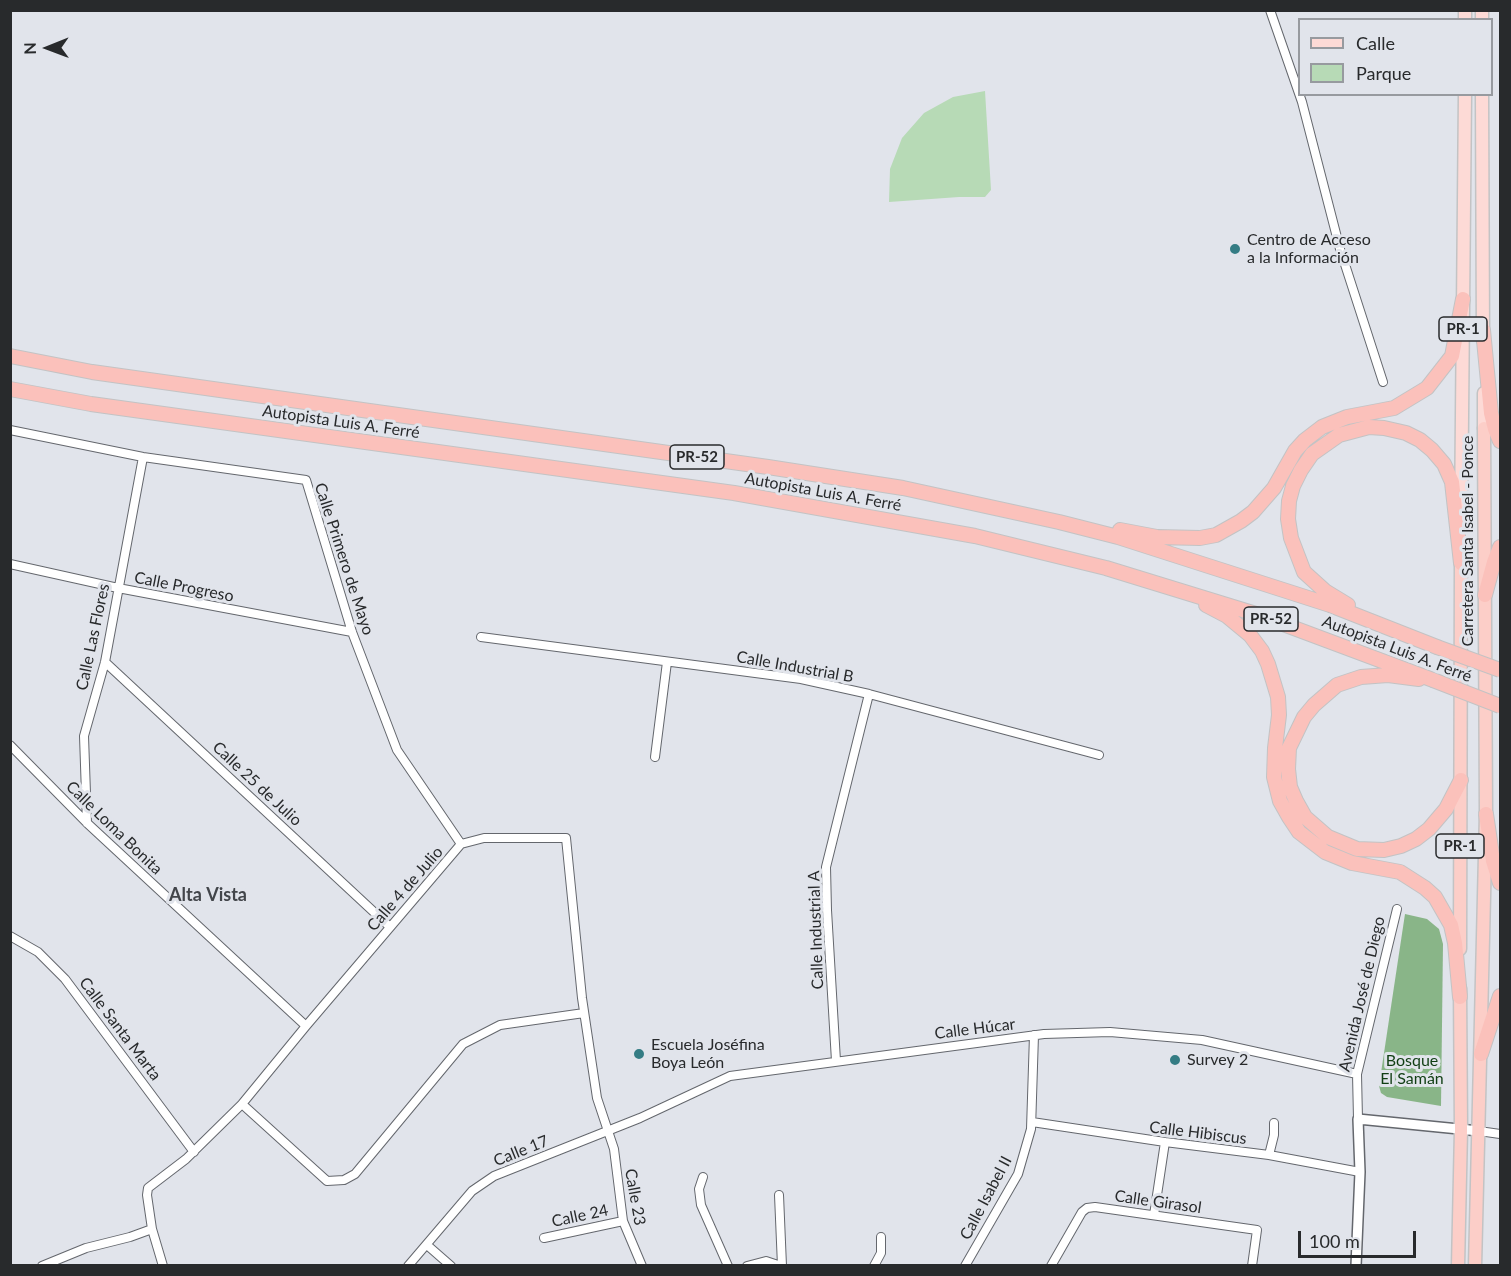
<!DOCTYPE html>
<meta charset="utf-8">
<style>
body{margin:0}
#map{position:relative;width:1511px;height:1276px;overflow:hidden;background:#e1e4eb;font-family:Lato,sans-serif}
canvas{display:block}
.frame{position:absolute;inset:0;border:12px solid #282a2c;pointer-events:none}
.legend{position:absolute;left:1298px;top:18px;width:195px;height:78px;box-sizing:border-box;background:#e1e4eb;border:2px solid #979a9f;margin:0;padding:8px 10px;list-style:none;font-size:18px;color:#282a2c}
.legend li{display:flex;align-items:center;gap:12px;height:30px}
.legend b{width:30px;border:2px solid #979a9f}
.north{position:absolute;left:18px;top:18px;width:60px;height:60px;-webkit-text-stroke:4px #e1e4eb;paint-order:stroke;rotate:269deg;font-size:16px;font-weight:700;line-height:24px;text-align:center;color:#282a2c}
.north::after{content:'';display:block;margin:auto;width:21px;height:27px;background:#282a2c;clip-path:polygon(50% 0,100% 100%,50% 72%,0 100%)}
.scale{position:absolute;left:1298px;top:1231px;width:118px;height:27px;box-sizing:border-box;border:3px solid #282a2c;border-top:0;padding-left:8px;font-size:18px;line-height:21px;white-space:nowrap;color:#282a2c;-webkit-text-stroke:4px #e1e4eb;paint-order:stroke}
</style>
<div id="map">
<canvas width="1511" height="1276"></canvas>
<div class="frame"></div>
<ul class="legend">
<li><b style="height:8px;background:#fddad6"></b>Calle</li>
<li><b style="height:16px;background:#b7dab6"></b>Parque</li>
</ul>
<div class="north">N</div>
<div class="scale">100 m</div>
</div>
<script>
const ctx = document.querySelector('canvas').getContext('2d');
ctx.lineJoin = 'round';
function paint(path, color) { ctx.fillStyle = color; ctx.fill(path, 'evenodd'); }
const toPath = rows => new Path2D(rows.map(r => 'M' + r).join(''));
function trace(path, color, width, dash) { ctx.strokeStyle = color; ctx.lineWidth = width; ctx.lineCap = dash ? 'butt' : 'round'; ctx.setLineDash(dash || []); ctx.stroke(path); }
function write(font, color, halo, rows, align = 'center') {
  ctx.font = font + ' Lato,sans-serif'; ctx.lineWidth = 6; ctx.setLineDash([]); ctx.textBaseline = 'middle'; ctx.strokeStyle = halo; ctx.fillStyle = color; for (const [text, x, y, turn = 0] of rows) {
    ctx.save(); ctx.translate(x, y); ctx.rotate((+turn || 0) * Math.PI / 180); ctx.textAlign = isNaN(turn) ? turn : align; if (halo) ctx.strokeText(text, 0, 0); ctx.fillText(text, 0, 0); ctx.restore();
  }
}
paint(toPath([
 [985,91,991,190,985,197,959,197,889,202,890,169,902,138,924,113,953,97]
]), '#b7dab6');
paint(toPath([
 [1405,914,1427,919,1439,929,1443,944,1441,1106,1387,1097,1381,1093,1379,1086]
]), '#89b588');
const minor = toPath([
 [1270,10,1302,102,1340,249,1383,382],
 [10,430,143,457,306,480,352,632,397,750,461,844],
 [10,564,118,588,352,632],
 [481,637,801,679,869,694,1099,755],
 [105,662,390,927],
 [10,745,87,823,306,1026],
 [655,757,667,662],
 [87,823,84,736,105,662,143,457],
 [10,936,38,952,65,979,194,1152],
 [836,1061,827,910,826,867,869,694],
 [242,1104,327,1181,344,1180,355,1174,463,1044,500,1025,584,1013],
 [1358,1119,1357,1074,1397,909],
 [1032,1122,1165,1142,1269,1155,1360,1172],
 [1479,1131,1500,1134],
 [1269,1155,1274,1135,1274,1123],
 [703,1177,699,1189,701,1205,728,1266],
 [779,1195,782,1266],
 [1154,1215,1165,1142],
 [544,1238,623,1221],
 [427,1245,451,1266],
 [42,1266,86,1248,130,1237,152,1229],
 [163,1266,152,1229,147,1195,148,1188,186,1159,242,1104,306,1026,461,844,484,838,566,838,582,998,597,1098,614,1149,623,1221,642,1266],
 [408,1266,472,1191,494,1176,640,1118,730,1076,1044,1034,1110,1032,1202,1040,1357,1074],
 [747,1266,766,1261,781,1266],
 [874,1266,881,1253,881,1237],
 [965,1266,1018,1174,1031,1129,1034,1035],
 [1051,1266,1082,1212,1087,1208,1095,1207,1257,1230,1252,1266]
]);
const tertiary = toPath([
 [1356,1266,1360,1172,1358,1119,1479,1131]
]);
const primary = toPath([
 [1465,10,1465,20],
 [1482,10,1482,20],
 [1482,94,1483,340],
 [1484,393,1484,428],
 [1461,522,1465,94]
]);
const trunk = toPath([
 [1460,949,1461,563],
 [1458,1266,1461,1130,1460,988],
 [1475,1266,1486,814,1484,428]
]);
const motorway = toPath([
 [1483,330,1491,413,1495,429,1500,441],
 [10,356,92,372,768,467,903,488,1059,522,1118,537,1330,605,1437,647],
 [10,389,91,404,734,493,975,536,1106,568,1259,615,1433,680],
 [1120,530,1157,537,1200,538,1216,535,1241,521,1253,512,1274,488,1295,451,1305,440,1322,427,1347,417,1394,408,1427,388,1452,356,1463,299],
 [1485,595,1494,562,1500,547],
 [1206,605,1227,616,1250,635,1262,651,1268,664,1278,697,1279,715,1275,748,1274,777,1280,801,1289,817,1299,832,1325,852,1352,863,1400,872,1425,888,1435,897,1451,925,1455,943,1460,997],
 [1348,605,1325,591,1304,572,1291,538,1288,519,1289,501,1293,486,1301,470,1312,454,1339,435,1369,427,1384,428,1406,433,1420,440,1432,450,1444,464,1452,482,1461,563],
 [1419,679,1388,675,1361,677,1337,685,1314,705,1304,717,1289,748,1288,769,1290,787,1296,801,1305,817,1328,837,1357,849,1384,850,1401,846,1416,839,1429,829,1446,809,1461,780],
 [1486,814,1493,861,1500,883],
 [1481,1054,1500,996]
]);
trace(minor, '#64676d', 10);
trace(tertiary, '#64676d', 12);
trace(primary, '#c3c3c4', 15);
trace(trunk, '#c3c3c4', 15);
trace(motorway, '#c3c3c4', 16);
trace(minor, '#fff', 8);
trace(tertiary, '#fff', 9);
trace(primary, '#fddad6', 12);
trace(trunk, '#fccec8', 12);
trace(motorway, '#fbc1bb', 14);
const motorwayBridge = toPath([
 [1437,647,1500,670],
 [1433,680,1500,706]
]);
trace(motorwayBridge, '#c3c3c4', 16, []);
trace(motorwayBridge, '#fbc1bb', 14);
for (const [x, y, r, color] of [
 [1235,249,6,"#347c84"],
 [639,1054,6,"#347c84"],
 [1175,1060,6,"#347c84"]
]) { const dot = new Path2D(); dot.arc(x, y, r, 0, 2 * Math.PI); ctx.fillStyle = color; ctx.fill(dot); trace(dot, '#e1e4eb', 2); }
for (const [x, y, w] of [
 [1463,329,48],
 [697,457,54],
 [1271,619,54],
 [1460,846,48]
]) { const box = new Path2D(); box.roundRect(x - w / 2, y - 12, w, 24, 4.5); ctx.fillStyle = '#e1e4eb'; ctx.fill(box); trace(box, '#282a2c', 1.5); }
write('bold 15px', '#282a2c', null, [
 ["PR-1",1463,329],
 ["PR-52",697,457],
 ["PR-52",1271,619],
 ["PR-1",1460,846]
]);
write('16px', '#282a2c', '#e1e4eb', [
 ["Centro de Acceso",1247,240],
 ["a la Información",1247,258],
 ["Escuela Joséfina",651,1045],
 ["Boya León",651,1063],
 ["Survey 2",1187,1060]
], 'left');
write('16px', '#282a2c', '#e1e4eb', [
 ["Autopista Luis A. Ferré",341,422,8],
 ["Autopista Luis A. Ferré",823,492,10],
 ["Carretera Santa Isabel - Ponce",1468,541,-90],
 ["Calle Primero de Mayo",344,559,72],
 ["Calle Progreso",184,587,11],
 ["Calle Las Flores",93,637,-78],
 ["Autopista Luis A. Ferré",1397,649,21],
 ["Calle Industrial B",795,667,10],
 ["Calle 25 de Julio",257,784,43],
 ["Calle Loma Bonita",114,828,44],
 ["Calle 4 de Julio",405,889,-49],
 ["Calle Industrial A",816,930,-92],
 ["Avenida José de Diego",1362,994,-77],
 ["Calle Santa Marta",120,1029,53],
 ["Calle Húcar",975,1029,-7],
 ["Calle Hibiscus",1198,1133,7],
 ["Calle 17",521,1151,-22],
 ["Calle 23",635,1197,80],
 ["Calle Isabel II",986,1198,-62],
 ["Calle Girasol",1158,1202,8],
 ["Calle 24",580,1216,-12]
]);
write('16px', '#103e13', '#e1e4eb', [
 ["Bosque",1412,1061],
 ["El Samán",1412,1079]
]);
write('bold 18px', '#42454a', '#e1e4eb', [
 ["Alta Vista",208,895]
]);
</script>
